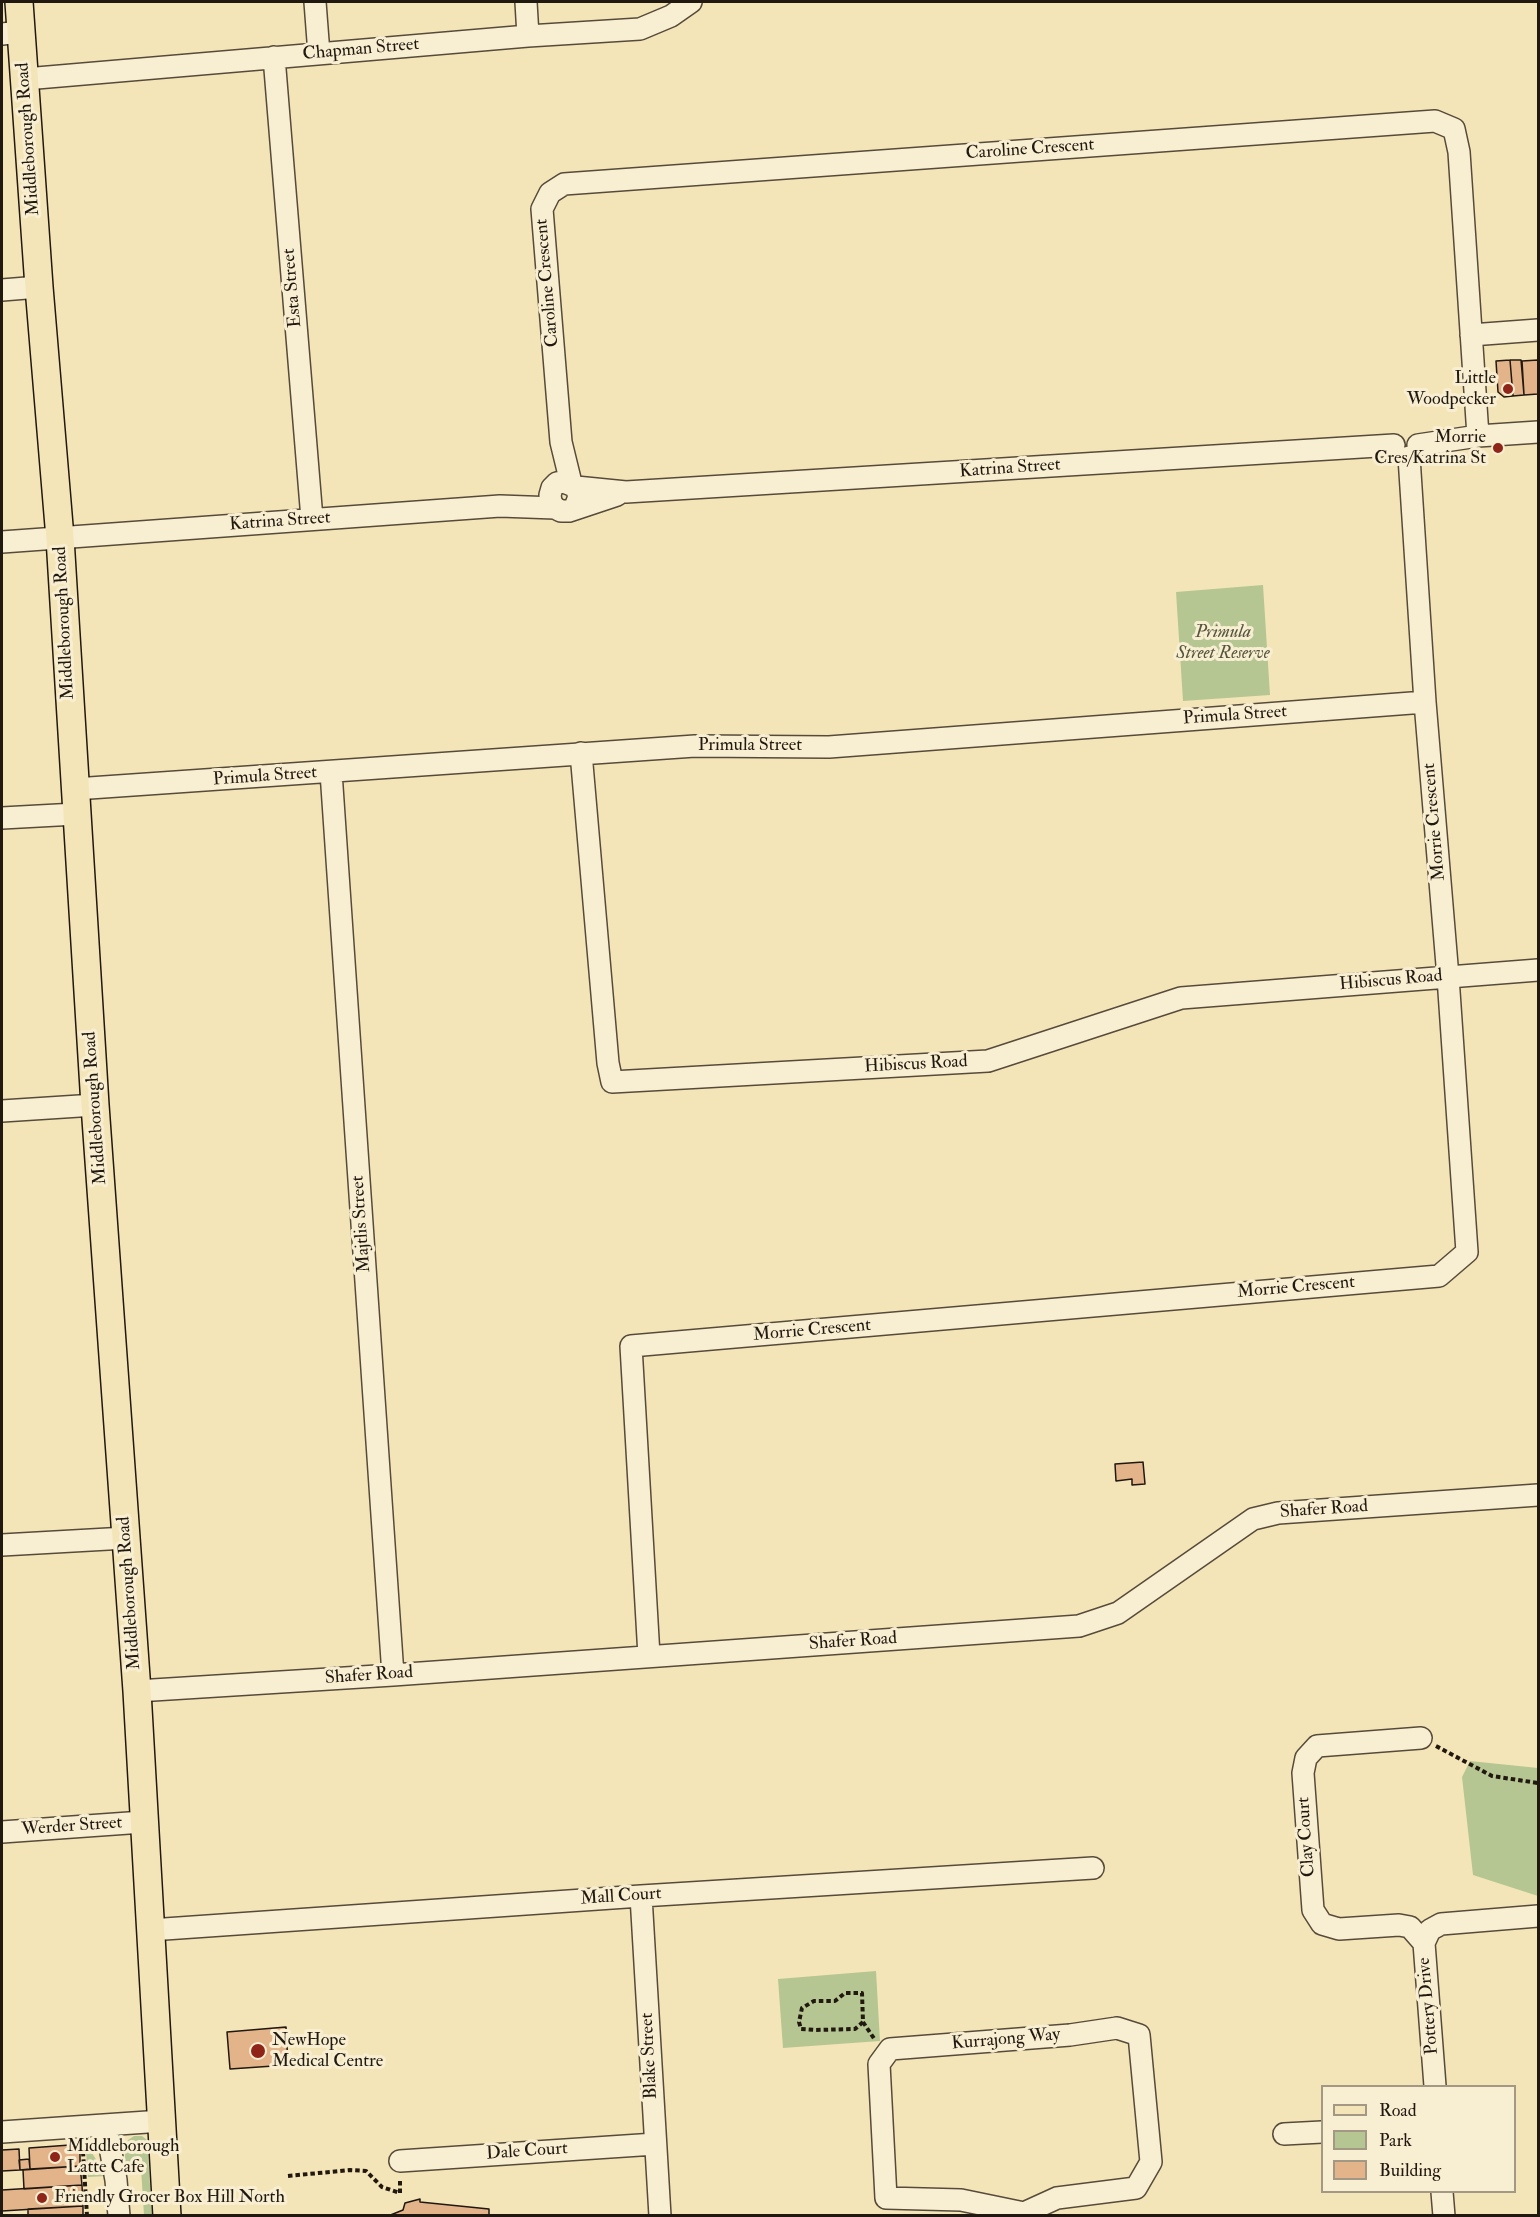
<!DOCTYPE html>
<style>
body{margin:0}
#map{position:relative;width:1540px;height:2217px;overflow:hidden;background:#f4e5b8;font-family:"IM FELL Double Pica",serif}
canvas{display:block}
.frame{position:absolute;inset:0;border:3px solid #211810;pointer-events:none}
.legend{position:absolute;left:1321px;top:2085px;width:195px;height:108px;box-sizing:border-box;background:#f8eed1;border:2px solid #a29884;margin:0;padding:8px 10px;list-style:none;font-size:18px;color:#211810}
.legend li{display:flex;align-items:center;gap:12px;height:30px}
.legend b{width:30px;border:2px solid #a29884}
</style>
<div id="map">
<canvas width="1540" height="2217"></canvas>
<div class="frame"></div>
<ul class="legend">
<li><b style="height:8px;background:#f4e5b8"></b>Road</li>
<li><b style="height:16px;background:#b5c693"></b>Park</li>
<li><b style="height:16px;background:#e3b38a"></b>Building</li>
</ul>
</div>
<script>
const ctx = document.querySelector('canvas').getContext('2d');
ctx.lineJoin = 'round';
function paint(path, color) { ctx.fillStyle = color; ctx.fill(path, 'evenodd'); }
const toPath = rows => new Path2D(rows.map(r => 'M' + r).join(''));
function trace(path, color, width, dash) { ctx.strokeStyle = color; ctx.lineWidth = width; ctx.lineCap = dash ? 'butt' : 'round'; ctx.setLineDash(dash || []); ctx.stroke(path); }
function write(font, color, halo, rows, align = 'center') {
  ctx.font = font + ' "IM FELL Double Pica",serif'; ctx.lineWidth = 6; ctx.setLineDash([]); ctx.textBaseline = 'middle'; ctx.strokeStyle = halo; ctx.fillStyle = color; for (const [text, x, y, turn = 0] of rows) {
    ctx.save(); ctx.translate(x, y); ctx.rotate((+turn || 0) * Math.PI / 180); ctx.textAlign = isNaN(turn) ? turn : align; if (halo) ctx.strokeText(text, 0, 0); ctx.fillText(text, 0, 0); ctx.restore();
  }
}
paint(toPath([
 [1263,585,1270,695,1183,701,1176,592],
 [1470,1761,1538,1768,1538,1896,1473,1875,1462,1777],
 [876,1971,880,2041,783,2048,778,1979],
 [134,2136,142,2136,147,2140,152,2215,144,2215,141,2168,125,2169,125,2146,128,2140],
 [75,2138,84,2141,107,2176,88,2177,86,2152]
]), '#b5c693');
const building = toPath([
 [1510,360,1513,396,1504,397,1498,392,1496,361,1510,360],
 [1510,360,1521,360,1524,395,1513,396,1510,360],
 [1538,360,1538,394,1524,395,1522,361,1538,360],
 [1143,1462,1145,1484,1132,1485,1132,1479,1116,1481,1115,1464,1143,1462],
 [286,2027,288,2065,230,2069,227,2032,286,2027],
 [70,2145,80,2154,80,2166,30,2169,29,2148,70,2145],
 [19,2149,20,2170,2,2171,2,2150,19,2149],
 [29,2159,30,2169,20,2170,19,2160,29,2159],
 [80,2166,82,2185,24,2189,23,2170,80,2166],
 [82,2185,83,2206,2,2211,2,2190,82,2185],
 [420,2199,420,2202,489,2209,489,2216,388,2216,403,2210,405,2203,420,2199],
 [83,2206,83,2216,28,2216,28,2209,83,2206]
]);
paint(building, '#e3b38a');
trace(building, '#211810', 1.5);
const minor = toPath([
 [315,2,319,54],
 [526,2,528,36],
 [2,34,21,32],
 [274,57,312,519],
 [25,79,528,36,640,29,671,16,691,2],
 [2,290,39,287],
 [1471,335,1538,330],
 [1418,445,1478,436,1538,432],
 [571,483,561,442,542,209,550,193,564,184,1435,121,1454,129,1459,152,1478,436],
 [576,487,626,492,1394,445],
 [575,507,579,497,576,487,564,482,557,483,552,488,550,495,551,502,555,508,561,511,569,511,617,495],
 [2,542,500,506,555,508],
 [581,753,608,1063,612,1082,988,1061,1181,998,1538,970],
 [331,772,393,1675],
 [75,789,695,746,829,747,1425,702],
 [2,818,76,814],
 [2,1111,95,1105],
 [2,1545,126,1538],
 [649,1656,631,1346,1439,1276,1467,1252,1448,977,1425,702,1409,457],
 [137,1691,393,1675,1079,1626,1118,1613,1253,1519,1278,1513,1538,1495],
 [1421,1738,1317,1746,1306,1758,1303,1773,1313,1910,1322,1924,1339,1929,1399,1925,1410,1927,1424,1943],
 [2,1832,143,1822],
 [641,1896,660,2216],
 [150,1930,641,1896,1093,1868],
 [1117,2028,1139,2035,1151,2162,1136,2188,1057,2198,1024,2213,961,2200,886,2198,879,2064,890,2049,1070,2035,1117,2028],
 [1435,2086,1424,1943,1430,1930,1441,1924,1538,1916],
 [106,2125,116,2180,119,2216],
 [2,2132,162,2121],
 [1284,2134,1322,2132],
 [400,2161,655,2144],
 [1442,2192,1444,2216]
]);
const major = toPath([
 [19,2,39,287,60,538,95,1105,137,1691,167,2216]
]);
trace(minor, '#564b3a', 24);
trace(major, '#211810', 30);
trace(toPath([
 [1436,1746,1492,1776,1538,1783],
 [863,2022,855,2029,815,2030,801,2029,799,2022,802,2008,814,2001,835,2001,845,1993,862,1993,863,2022,875,2040],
 [83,2152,87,2216],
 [288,2176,350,2170,366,2171,382,2187,400,2193,400,2180]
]), '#211810', 4, [4.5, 3]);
trace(minor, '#f8eed1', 21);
trace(major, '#f4e5b8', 27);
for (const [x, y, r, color] of [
 [1508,389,6,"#8f2418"],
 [1498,448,6,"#8f2418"],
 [258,2051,8,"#8f2418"],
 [55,2157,6,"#8f2418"],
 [42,2198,6,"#8f2418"]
]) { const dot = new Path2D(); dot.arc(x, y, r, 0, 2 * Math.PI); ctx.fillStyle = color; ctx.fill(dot); trace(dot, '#f8eed1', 2); }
write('18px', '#211810', '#f8eed1', [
 ["Chapman Street",361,50,-5],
 ["Middleborough Road",29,139,-94],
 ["Caroline Crescent",1030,150,-4],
 ["Caroline Crescent",548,283,-95],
 ["Esta Street",293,288,-95],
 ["Katrina Street",1010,469,-4],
 ["Katrina Street",280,522,-4],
 ["Middleborough Road",65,623,-93],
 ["Primula Street",1235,716,-4],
 ["Primula Street",750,746],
 ["Primula Street",265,777,-4],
 ["Morrie Crescent",1435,822,-95],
 ["Hibiscus Road",1391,981,-5],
 ["Hibiscus Road",916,1065,-3],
 ["Middleborough Road",96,1108,-94],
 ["Majtlis Street",362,1224,-94],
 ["Morrie Crescent",1296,1288,-5],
 ["Morrie Crescent",812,1331,-5],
 ["Shafer Road",1324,1510,-4],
 ["Middleborough Road",130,1593,-94],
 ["Shafer Road",853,1642,-4],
 ["Shafer Road",369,1676,-4],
 ["Werder Street",72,1827,-4],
 ["Clay Court",1307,1837,-94],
 ["Mall Court",621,1897,-4],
 ["Pottery Drive",1429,2006,-95],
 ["Kurrajong Way",1006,2040,-5],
 ["Blake Street",650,2056,-93],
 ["Dale Court",527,2152,-4]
]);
write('18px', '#211810', '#f8eed1', [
 ["Little",1496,379,"right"],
 ["Woodpecker",1496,400,"right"],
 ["Morrie",1486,438,"right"],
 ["Cres/Katrina St",1486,459,"right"],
 ["NewHope",272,2041],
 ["Medical Centre",272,2062],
 ["Middleborough",67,2147],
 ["Latte Cafe",67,2168],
 ["Friendly Grocer Box Hill North",54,2198]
], 'left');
write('italic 18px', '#55553e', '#f8eed1', [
 ["Primula",1223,633],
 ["Street Reserve",1223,654]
]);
</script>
